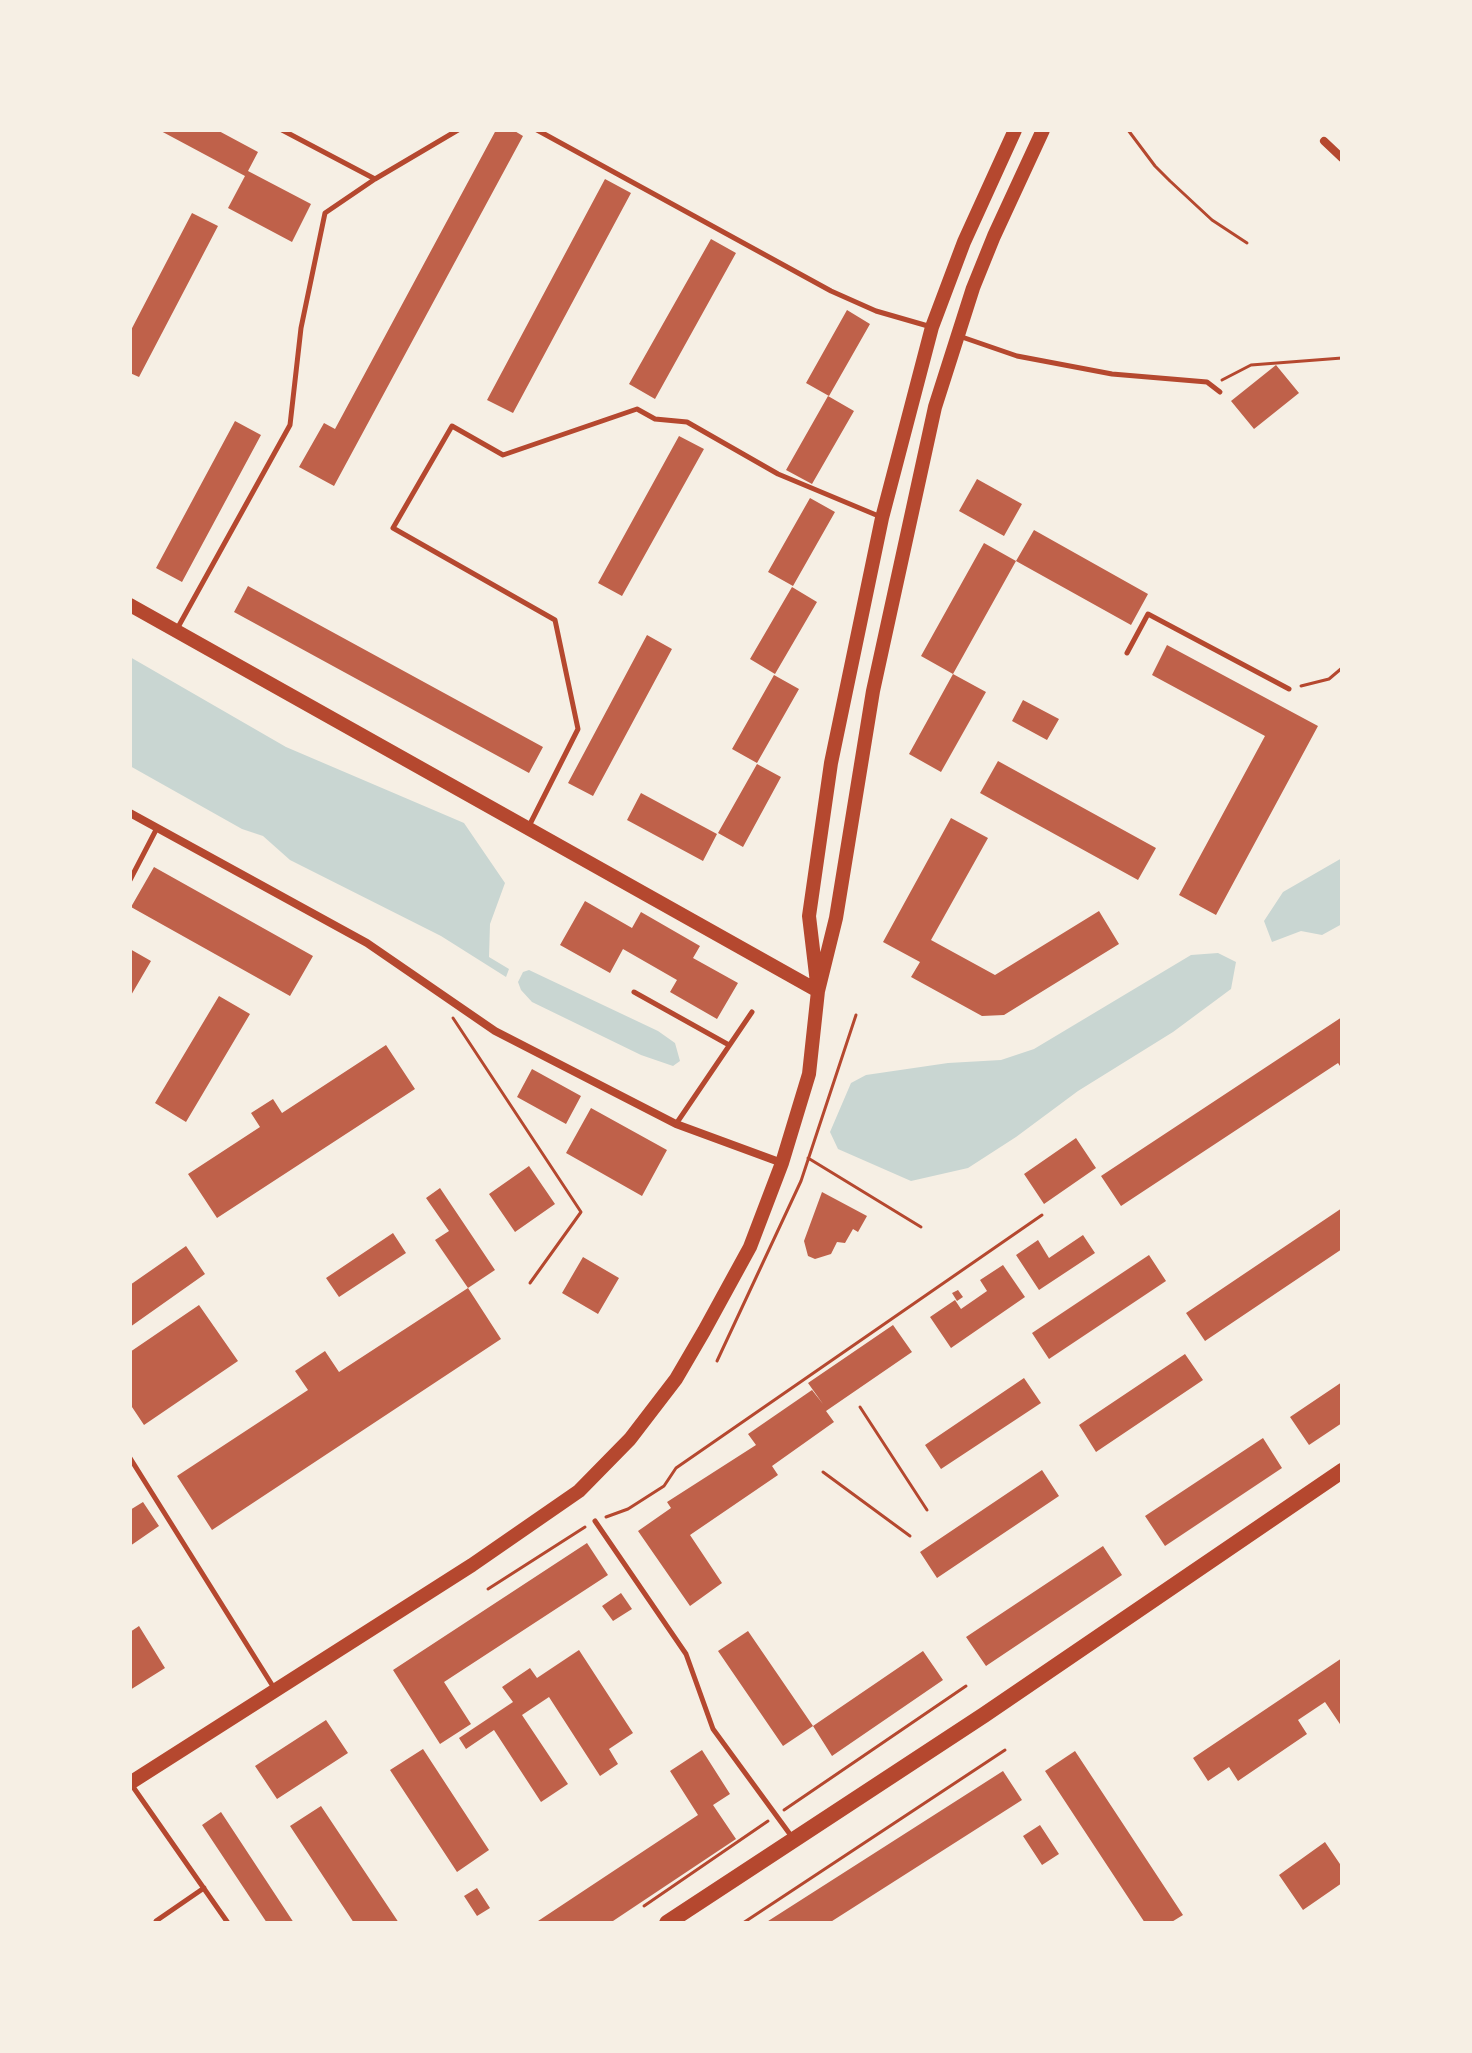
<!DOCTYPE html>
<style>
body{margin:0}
#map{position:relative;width:1472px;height:2053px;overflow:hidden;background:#f6efe4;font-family:"Libre Baskerville",serif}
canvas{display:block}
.frame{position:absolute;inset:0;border:132px solid #f6efe4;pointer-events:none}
</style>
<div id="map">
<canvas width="1472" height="2053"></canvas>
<div class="frame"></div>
</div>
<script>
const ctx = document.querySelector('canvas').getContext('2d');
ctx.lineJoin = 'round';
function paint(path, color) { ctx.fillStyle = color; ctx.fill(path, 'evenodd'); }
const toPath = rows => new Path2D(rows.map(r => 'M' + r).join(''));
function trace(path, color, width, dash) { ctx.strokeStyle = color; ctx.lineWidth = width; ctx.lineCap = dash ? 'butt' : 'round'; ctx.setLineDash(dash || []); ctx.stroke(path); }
paint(toPath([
 [130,657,286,747,464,823,505,883,490,924,489,957,509,969,506,977,441,936,290,860,263,836,242,829,130,766],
 [1342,858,1342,924,1322,935,1301,931,1272,942,1264,921,1283,892],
 [1218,953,1236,962,1231,989,1173,1032,1078,1091,1016,1137,968,1168,911,1181,838,1149,830,1132,851,1083,866,1075,948,1063,1001,1060,1034,1049,1191,955],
 [529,970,658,1031,675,1043,680,1061,673,1066,641,1055,532,1002,521,990,518,982,523,972]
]), '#c9d6d2');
paint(toPath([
 [159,130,217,130,258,152,248,171,311,204,292,242,228,208,245,176],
 [496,130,513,130,523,136,334,486,299,467,324,423,335,429],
 [605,179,631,193,513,413,487,400],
 [192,213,218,226,139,377,130,373,130,332],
 [711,239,736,253,655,399,629,384],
 [847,310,870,324,829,396,806,383],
 [1276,365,1299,393,1254,429,1231,401],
 [828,396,854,411,812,484,786,470],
 [235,421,261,435,182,582,156,568],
 [679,436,704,449,622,596,598,583],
 [977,479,1022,504,1004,536,959,511],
 [810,498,835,512,793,586,768,572],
 [1034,530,1148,594,1131,625,1016,561],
 [984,543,1016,561,953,674,921,656],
 [248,586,543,747,529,773,234,612],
 [792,587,817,602,775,674,750,659],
 [647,635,672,649,593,796,568,783],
 [1167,645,1318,726,1216,915,1179,895,1265,736,1152,675],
 [953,674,986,692,941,772,909,754],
 [774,675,799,689,757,763,732,749],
 [1023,700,1059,719,1047,740,1012,721],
 [998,761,1156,848,1138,880,980,793],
 [757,764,781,777,743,847,718,833],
 [641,793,717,834,703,861,627,820],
 [951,818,988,838,931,940,995,975,1099,911,1119,944,1004,1015,982,1016,911,977,920,962,883,942],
 [154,867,313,956,290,996,131,907],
 [585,901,632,928,641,912,700,946,693,958,738,983,717,1019,670,992,677,980,623,949,610,973,560,945],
 [130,949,151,961,130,997],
 [219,996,250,1014,186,1122,155,1103],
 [1342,1017,1342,1069,1338,1063,1121,1206,1101,1176],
 [386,1045,415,1089,217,1218,188,1174,260,1127,251,1113,273,1099,282,1113],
 [532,1069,581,1096,566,1124,517,1097],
 [591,1108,667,1150,642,1196,566,1153],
 [1076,1138,1096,1168,1044,1204,1024,1174],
 [529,1166,555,1204,515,1232,489,1194],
 [440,1188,495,1270,468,1288,435,1240,449,1231,426,1198],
 [822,1192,867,1216,858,1232,853,1229,845,1243,837,1242,831,1254,815,1259,808,1256,804,1241],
 [1342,1208,1342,1249,1205,1341,1186,1313],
 [393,1233,406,1253,339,1297,326,1278],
 [1083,1235,1095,1253,1039,1290,1016,1255,1038,1240,1049,1258],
 [186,1246,205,1274,130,1327,130,1285],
 [1149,1255,1166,1281,1049,1359,1032,1333],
 [583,1257,619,1278,598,1314,562,1293],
 [1003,1265,1025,1297,951,1348,930,1317,955,1300,961,1309,987,1291,980,1280],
 [468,1288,501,1339,212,1530,177,1476,308,1390,295,1371,325,1351,339,1372],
 [958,1290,963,1297,957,1301,952,1293],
 [199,1305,238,1361,144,1425,130,1404,130,1352],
 [893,1325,912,1352,826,1411,834,1422,772,1466,778,1475,690,1535,722,1583,690,1606,638,1531,671,1508,667,1502,756,1445,748,1434,812,1390,823,1404,808,1383],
 [1185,1354,1203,1380,1096,1452,1079,1425],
 [1024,1378,1041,1403,941,1469,925,1445],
 [1342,1382,1342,1423,1309,1445,1290,1417],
 [1263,1438,1282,1468,1165,1546,1145,1516],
 [1042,1470,1059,1496,937,1578,920,1552],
 [143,1502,159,1526,130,1546,130,1510],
 [587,1543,608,1575,444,1682,471,1724,440,1744,393,1670],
 [1103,1546,1122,1575,986,1666,966,1637],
 [621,1593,632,1609,613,1621,602,1606],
 [139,1626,165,1668,130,1690,130,1632],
 [748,1631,813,1726,923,1651,943,1680,832,1756,813,1726,783,1746,718,1651],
 [579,1650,633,1733,609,1749,618,1764,600,1776,549,1697,522,1715,568,1784,541,1802,494,1730,466,1749,459,1738,513,1702,502,1687,530,1668,537,1678],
 [1342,1658,1342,1727,1325,1702,1298,1720,1307,1734,1238,1781,1229,1767,1208,1781,1193,1758],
 [326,1720,348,1753,277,1799,255,1766],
 [423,1749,489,1850,457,1872,390,1770],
 [702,1750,730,1794,713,1805,736,1839,610,1923,535,1923,698,1815,670,1771],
 [1075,1751,1183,1915,1170,1923,1145,1923,1045,1771],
 [1003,1771,1022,1800,829,1923,765,1923],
 [321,1806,399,1923,354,1923,290,1826],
 [221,1812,294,1923,267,1923,202,1825],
 [1040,1825,1059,1854,1042,1865,1023,1836],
 [1325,1842,1342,1867,1342,1883,1303,1910,1279,1875],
 [477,1888,490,1908,477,1916,464,1896]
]), '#bf614a');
trace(toPath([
 [1128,130,1155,166,1170,181,1212,220,1247,243],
 [1222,380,1251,365,1342,358],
 [1301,686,1329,679,1342,668],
 [453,1018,581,1212,530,1283],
 [808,1158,921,1227],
 [717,1361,801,1181,856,1015],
 [860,1407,927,1510],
 [823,1472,910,1536],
 [606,1517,628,1509,664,1486,676,1468,1042,1215],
 [488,1589,585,1527],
 [784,1810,966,1686],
 [644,1906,768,1821],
 [743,1923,1005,1750]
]), '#b5482f', 3);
trace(toPath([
 [282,130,375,179],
 [537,130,831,291,876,311,928,326],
 [959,336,1017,356,1112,374,1207,382,1220,392],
 [177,629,290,425,301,328,325,213,375,179,458,130],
 [1127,653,1148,614,1289,689],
 [529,826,578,729,555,620,393,528,452,426,503,455,637,409,655,419,687,422,778,474,881,517],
 [130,880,157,828],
 [634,992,729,1045],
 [676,1124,752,1012],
 [130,1458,274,1688],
 [595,1521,686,1654,713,1729,792,1837],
 [131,1784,228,1923],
 [158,1923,156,1921,204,1888]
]), '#b5482f', 5);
trace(toPath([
 [1324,141,1342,158],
 [130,813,367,943,495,1031,676,1124,782,1163]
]), '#b5482f', 8);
trace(toPath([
 [130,605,818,991],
 [817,983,809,916,831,763,882,518,932,327,964,242,1015,130],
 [130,1783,472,1565,579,1491,630,1439,676,1379,704,1331,750,1247,782,1163,809,1074,818,991,836,918,873,691,935,407,973,288,994,236,1043,130]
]), '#b5482f', 14);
trace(toPath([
 [667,1923,984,1715,1342,1471]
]), '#b5482f', 16);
</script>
